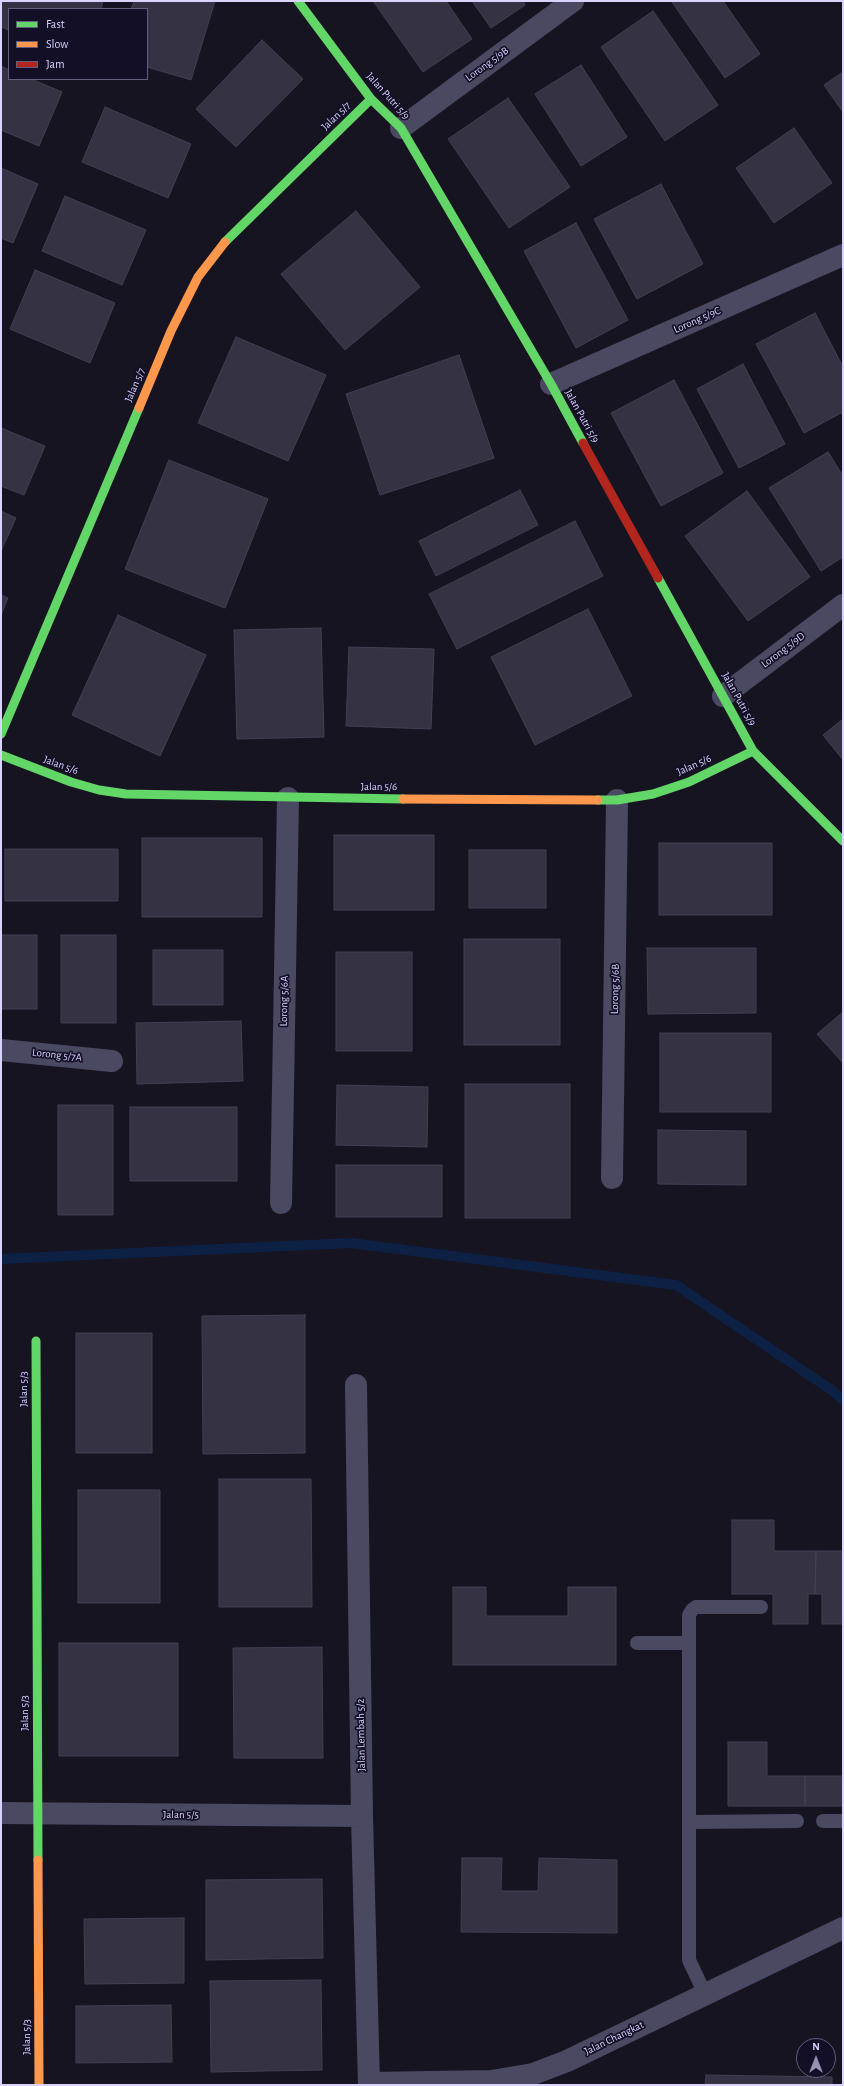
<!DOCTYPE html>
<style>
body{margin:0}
#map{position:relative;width:844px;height:2086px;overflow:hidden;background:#161421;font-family:"Alegreya Sans",sans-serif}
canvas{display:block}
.frame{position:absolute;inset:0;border:2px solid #d9d4ff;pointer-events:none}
.legend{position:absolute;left:8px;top:8px;width:140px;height:72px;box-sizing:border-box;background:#130f26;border:1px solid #625e7d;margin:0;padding:5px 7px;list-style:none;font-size:12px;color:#d9d4ff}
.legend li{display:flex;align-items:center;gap:8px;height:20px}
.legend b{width:20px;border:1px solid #625e7d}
.north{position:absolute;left:796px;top:2038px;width:40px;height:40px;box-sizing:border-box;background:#130f26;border:1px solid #625e7d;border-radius:50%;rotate:0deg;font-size:11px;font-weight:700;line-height:16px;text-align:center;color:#d9d4ff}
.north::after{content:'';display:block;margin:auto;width:14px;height:18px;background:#9591b1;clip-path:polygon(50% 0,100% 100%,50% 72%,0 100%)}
</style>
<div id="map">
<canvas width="844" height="2086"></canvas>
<div class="frame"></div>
<ul class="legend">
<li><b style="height:5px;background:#63d668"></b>Fast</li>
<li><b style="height:5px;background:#ff974d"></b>Slow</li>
<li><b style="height:5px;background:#b3261e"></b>Jam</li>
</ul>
<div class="north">N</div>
</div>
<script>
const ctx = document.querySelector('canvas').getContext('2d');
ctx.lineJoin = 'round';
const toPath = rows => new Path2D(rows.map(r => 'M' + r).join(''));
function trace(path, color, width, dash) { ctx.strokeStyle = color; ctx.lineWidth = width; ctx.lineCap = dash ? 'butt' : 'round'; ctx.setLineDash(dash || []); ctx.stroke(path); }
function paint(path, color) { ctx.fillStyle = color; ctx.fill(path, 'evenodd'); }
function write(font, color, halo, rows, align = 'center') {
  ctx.font = font + ' "Alegreya Sans",sans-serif'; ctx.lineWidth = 3.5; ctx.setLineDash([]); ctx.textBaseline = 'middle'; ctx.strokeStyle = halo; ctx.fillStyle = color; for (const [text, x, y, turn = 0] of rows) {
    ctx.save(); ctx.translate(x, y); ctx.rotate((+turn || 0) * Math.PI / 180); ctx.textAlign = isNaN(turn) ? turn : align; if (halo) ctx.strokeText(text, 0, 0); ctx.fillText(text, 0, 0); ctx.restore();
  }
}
trace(toPath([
 [1,1259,352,1243,676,1285,833,1391,843,1400]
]), '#0d2144', 10);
const building = toPath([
 [1,1,103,1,101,9,9,9,9,30,1,27,1,1],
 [134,1,215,1,191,80,147,67,147,9,131,9,134,1],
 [373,1,446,1,472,39,423,72,373,1],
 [472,1,523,1,525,5,491,28,472,1],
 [673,1,723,1,760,54,725,78,672,2,673,1],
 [653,11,718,105,665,141,601,47,653,11],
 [262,40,303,79,236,147,196,109,262,40],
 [581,65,627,137,581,166,535,94,581,65],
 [1,66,9,70,9,79,31,79,62,92,39,146,1,130,1,66],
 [843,72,843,112,824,85,843,72],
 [508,98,570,187,509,228,448,139,508,98],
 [105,107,191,144,168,198,82,162,105,107],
 [794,128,832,183,774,223,736,168,794,128],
 [1,168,38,184,13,243,1,238,1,168],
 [661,184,703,264,637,299,594,219,661,184],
 [65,196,146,230,122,285,42,251,65,196],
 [356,211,420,287,345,350,281,274,356,211],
 [576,223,628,320,576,348,524,251,576,223],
 [35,270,115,303,90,363,10,329,35,270],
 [815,313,843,367,843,412,804,433,756,344,815,313],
 [236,337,326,375,288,461,198,423,236,337],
 [459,355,494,458,380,495,346,394,459,355],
 [743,364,785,444,739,468,697,389,743,364],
 [674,380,723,473,661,506,611,413,674,380],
 [1,428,45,446,24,495,1,486,1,428],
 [828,452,843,476,843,557,821,571,769,488,828,452],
 [169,460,268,499,225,608,125,569,169,460],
 [520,490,538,525,436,576,419,541,520,490],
 [747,491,810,577,748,621,685,536,747,491],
 [1,511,16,518,1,551,1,511],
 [575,521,603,576,457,649,429,594,575,521],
 [1,595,8,598,1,615,1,595],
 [588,609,632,696,535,745,491,657,588,609],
 [118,615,206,655,160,756,72,715,118,615],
 [321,628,324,737,237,739,234,630,321,628],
 [349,647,434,649,431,729,346,726,349,647],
 [843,719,843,760,823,735,843,719],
 [334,835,434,835,434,910,334,910,334,835],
 [142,838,262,838,262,917,142,917,142,838],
 [659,843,772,843,772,915,659,915,659,843],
 [5,849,118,849,118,901,5,901,5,849],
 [469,850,546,850,546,908,469,908,469,850],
 [1,935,37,935,37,1009,1,1009,1,935],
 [61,935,116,935,116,1023,61,1023,61,935],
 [464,939,560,939,560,1045,464,1045,464,939],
 [647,948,756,948,756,1013,648,1014,647,948],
 [153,950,223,950,223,1005,153,1005,153,950],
 [336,952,412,952,412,1051,336,1051,336,952],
 [843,1012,843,1063,817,1034,843,1012],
 [241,1021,243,1081,137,1084,136,1023,241,1021],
 [660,1033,771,1033,771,1112,660,1112,660,1033],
 [465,1084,570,1084,570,1218,465,1218,465,1084],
 [337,1085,428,1087,427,1147,336,1145,337,1085],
 [58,1105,113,1105,113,1215,58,1215,58,1105],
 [130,1107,237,1107,237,1181,130,1181,130,1107],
 [658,1130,746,1131,746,1185,658,1184,658,1130],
 [336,1165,442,1165,442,1217,336,1217,336,1165],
 [305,1315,305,1453,203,1454,202,1316,305,1315],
 [76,1333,152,1333,152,1453,76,1453,76,1333],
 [219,1479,311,1479,312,1607,219,1607,219,1479],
 [78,1490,160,1490,160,1603,78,1603,78,1490],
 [732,1520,774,1520,774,1551,816,1551,815,1594,808,1594,808,1624,773,1624,773,1594,732,1594,732,1520],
 [816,1551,843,1551,843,1624,822,1624,822,1594,815,1594,816,1551],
 [453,1587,486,1587,486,1616,568,1616,568,1587,616,1587,616,1665,453,1665,453,1587],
 [59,1643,178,1643,178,1756,59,1756,59,1643],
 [322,1647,323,1758,234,1758,233,1648,322,1647],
 [843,1741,843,1806,805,1806,805,1776,843,1776,843,1741],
 [728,1742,767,1742,767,1776,805,1776,805,1806,728,1806,728,1742],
 [462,1858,502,1858,501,1891,538,1891,539,1858,617,1860,617,1933,461,1932,462,1858],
 [322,1879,323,1958,206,1960,206,1880,322,1879],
 [184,1918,184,1983,85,1984,84,1919,184,1918],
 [321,1980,322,2070,211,2072,210,1981,321,1980],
 [171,2005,172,2062,76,2063,76,2006,171,2005],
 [706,2075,832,2077,832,2085,705,2085,706,2075]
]);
paint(building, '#343243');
trace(building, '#433f54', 1);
trace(toPath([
 [637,1643,689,1643],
 [823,1821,843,1821],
 [690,1822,797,1821],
 [705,1994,689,1960,689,1615,692,1610,696,1607,761,1607]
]), '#4a4962', 14);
trace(toPath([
 [401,128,573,1],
 [551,384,843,255],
 [723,696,843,605],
 [1,1050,112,1061],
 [612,1178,617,800],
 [281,1203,288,798],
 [356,1385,362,1816,369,2085],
 [1,1813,362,1816],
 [369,2083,491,2081,533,2074,567,2061,843,1928]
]), '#4a4962', 22);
trace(toPath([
 [298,1,371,99,401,128,551,384,583,443],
 [225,242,371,99],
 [658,578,753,751,843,841],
 [1,734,139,408],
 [1,755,71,782,99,790,126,794,403,799],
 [598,800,617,800,653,794,689,782,753,751],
 [36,1341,38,1860]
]), '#63d668', 9);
trace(toPath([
 [139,408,171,331,198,277,225,242],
 [403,799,598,800],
 [38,1860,39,2085]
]), '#ff974d', 9);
trace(toPath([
 [583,443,658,578]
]), '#b3261e', 9);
write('11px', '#d9d4ff', '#130f26', [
 ["Lorong 5/9B",487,64,-36],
 ["Jalan Putri 5/9",388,96,48],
 ["Jalan 5/7",336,116,-44],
 ["Lorong 5/9C",697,320,-24],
 ["Jalan 5/7",135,385,-67],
 ["Jalan Putri 5/9",582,416,61],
 ["Lorong 5/9D",783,650,-37],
 ["Jalan Putri 5/9",739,699,61],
 ["Jalan 5/6",61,765,20],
 ["Jalan 5/6",694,765,-24],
 ["Jalan 5/6",379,787],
 ["Lorong 5/6B",615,989,-89],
 ["Lorong 5/6A",284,1001,-89],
 ["Lorong 5/7A",57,1055,6],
 ["Jalan 5/3",24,1389,-90],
 ["Jalan 5/3",25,1713,-90],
 ["Jalan Lembah 5/2",361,1735,-91],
 ["Jalan 5/5",181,1815],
 ["Jalan 5/3",27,2037,-90],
 ["Jalan Changkat",614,2038,-26]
]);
</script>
